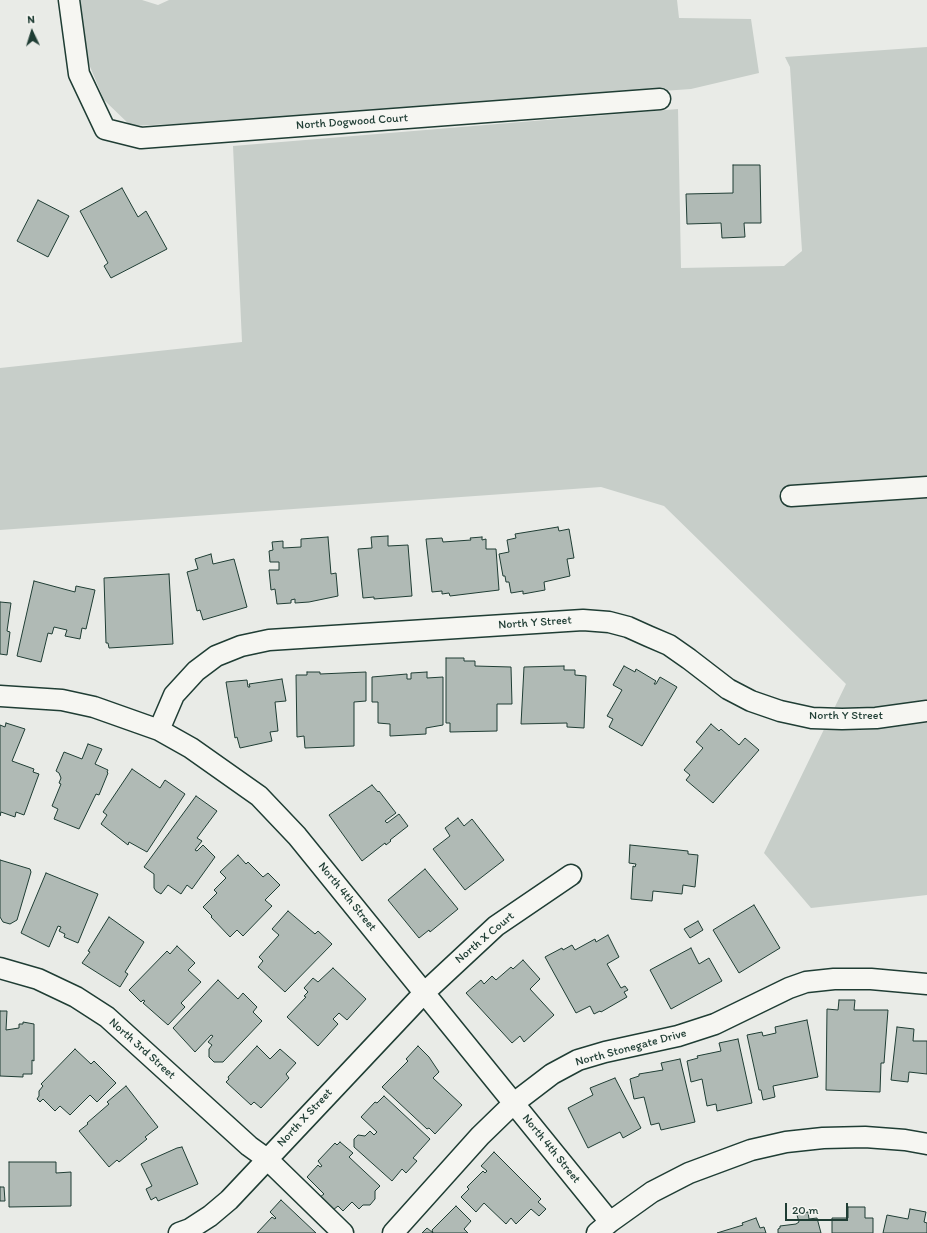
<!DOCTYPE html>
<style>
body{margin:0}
#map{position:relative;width:927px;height:1233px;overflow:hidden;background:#e9ebe7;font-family:Itim,sans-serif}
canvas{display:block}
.north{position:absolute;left:12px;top:12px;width:40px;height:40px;-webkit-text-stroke:3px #f6f6f2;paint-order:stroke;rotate:356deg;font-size:11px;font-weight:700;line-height:16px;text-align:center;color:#1f3d34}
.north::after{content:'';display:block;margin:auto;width:14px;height:18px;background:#1f3d34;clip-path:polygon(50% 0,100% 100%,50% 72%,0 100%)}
.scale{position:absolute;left:785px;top:1203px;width:63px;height:18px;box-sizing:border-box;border:2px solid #1f3d34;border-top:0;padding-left:5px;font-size:12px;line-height:14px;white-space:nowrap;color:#1f3d34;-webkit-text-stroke:3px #f6f6f2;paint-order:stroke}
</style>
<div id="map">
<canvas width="927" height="1233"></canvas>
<div class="north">N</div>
<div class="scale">20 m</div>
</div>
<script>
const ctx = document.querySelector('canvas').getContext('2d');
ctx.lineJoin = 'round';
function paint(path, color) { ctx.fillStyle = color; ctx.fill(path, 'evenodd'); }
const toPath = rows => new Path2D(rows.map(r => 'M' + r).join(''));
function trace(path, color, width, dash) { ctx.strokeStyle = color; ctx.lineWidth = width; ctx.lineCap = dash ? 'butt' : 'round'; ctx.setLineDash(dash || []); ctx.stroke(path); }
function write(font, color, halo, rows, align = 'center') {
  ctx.font = font + ' Itim,sans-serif'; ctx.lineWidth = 3; ctx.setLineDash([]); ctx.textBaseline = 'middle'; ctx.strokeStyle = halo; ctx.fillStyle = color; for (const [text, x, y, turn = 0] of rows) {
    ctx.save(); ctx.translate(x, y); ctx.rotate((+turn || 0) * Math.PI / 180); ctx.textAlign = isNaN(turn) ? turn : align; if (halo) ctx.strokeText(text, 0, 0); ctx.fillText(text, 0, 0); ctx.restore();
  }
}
paint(toPath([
 [78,0,142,0,158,5,169,0,677,0,679,18,751,19,759,73,691,89,234,121,131,126,104,100,83,50],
 [927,47,927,895,811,908,764,853,846,684,664,506,601,487,0,530,0,368,242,342,233,146,678,109,681,268,784,266,802,251,790,67,785,57]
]), '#c7cec9');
const building = toPath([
 [733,165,760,165,761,223,744,223,745,237,722,238,721,223,687,224,686,194,733,193,733,165],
 [122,188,138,217,146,211,167,249,111,278,104,266,108,263,80,211,122,188],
 [38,200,69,216,48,257,17,241,38,200],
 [558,527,559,531,569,529,574,558,567,559,570,576,544,582,545,590,523,594,523,591,511,593,509,582,506,582,505,576,503,576,499,554,509,552,507,540,516,538,515,534,558,527],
 [388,536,388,546,408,545,412,596,374,599,374,597,363,598,358,549,372,548,371,537,388,536],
 [328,537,331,574,336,573,338,596,309,602,295,603,295,599,291,600,291,603,277,604,275,589,271,590,269,570,279,570,279,562,270,562,269,551,273,550,272,542,283,541,283,548,301,547,301,539,328,537],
 [482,537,482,540,486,539,486,549,496,549,499,590,450,596,449,593,442,594,442,591,432,592,426,539,442,538,443,542,471,540,470,538,482,537],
 [211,554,213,564,234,559,247,607,203,620,200,610,197,611,187,572,198,569,195,559,211,554],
 [169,574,173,644,109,648,108,643,106,643,104,578,169,574],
 [34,581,75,592,76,586,95,590,86,629,82,628,80,639,65,636,67,630,54,627,52,634,48,633,41,662,17,656,34,581],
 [0,602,11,603,7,631,10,632,7,655,0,654,0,602],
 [446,658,464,658,464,661,475,661,475,666,511,667,512,704,497,704,497,731,450,732,450,723,446,723,446,658],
 [564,666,564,670,575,670,575,675,586,676,584,728,567,727,567,723,521,724,524,667,564,666],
 [624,666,635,672,636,669,656,681,654,684,656,684,660,677,677,687,642,746,609,727,613,719,607,716,622,690,613,685,624,666],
 [307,672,320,672,320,674,366,672,366,701,354,702,354,746,305,748,304,736,297,737,296,675,307,675,307,672],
 [427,672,427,678,443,677,443,725,426,728,426,734,390,736,390,724,378,723,378,702,372,702,372,677,407,674,407,679,411,679,411,673,427,672],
 [282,679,286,701,275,702,278,731,270,732,272,741,240,748,237,737,235,738,226,682,247,680,248,687,250,687,249,684,282,679],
 [6,723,25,729,12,761,34,769,33,772,39,774,24,815,16,812,15,817,1,812,0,816,0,725,5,727,6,723],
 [711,724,719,731,721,729,739,745,745,738,759,750,713,803,686,780,690,775,684,770,703,748,696,742,711,724],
 [88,744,102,749,95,764,108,770,107,772,108,773,99,795,96,794,79,829,54,819,58,809,52,806,61,784,59,783,61,778,59,773,56,771,64,752,82,759,88,744],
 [132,769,160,788,165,780,185,794,147,852,129,842,128,845,101,824,107,815,103,812,132,769],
 [372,785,378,792,379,791,396,813,385,821,387,823,399,814,408,826,390,840,391,841,386,845,385,843,362,861,329,815,372,785],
 [196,796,217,811,197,838,202,841,195,850,197,851,203,845,215,857,192,889,187,885,181,894,168,885,161,894,156,891,154,888,154,874,144,867,196,796],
 [458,818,464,826,472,819,504,860,465,890,433,849,450,836,445,828,458,818],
 [630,845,688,851,688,854,698,855,695,887,683,885,682,894,653,891,652,901,631,899,633,866,635,867,636,864,629,863,630,845],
 [238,855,246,864,248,862,263,877,268,873,280,885,265,900,272,906,243,936,237,930,230,937,211,917,212,916,203,907,217,893,214,890,226,878,220,872,238,855],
 [0,860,30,869,31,872,17,920,10,924,3,922,0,917,0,860],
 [425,869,458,909,430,932,429,930,419,938,388,900,425,869],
 [46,873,98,894,78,943,64,937,65,934,59,931,61,927,58,926,49,947,21,933,46,873],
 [754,905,780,948,739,973,713,930,754,905],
 [288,911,315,934,318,931,332,944,285,992,258,967,263,961,259,957,279,935,272,929,288,911],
 [109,917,144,942,125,972,128,974,120,987,82,963,90,952,88,951,109,917],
 [698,921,703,930,690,938,684,929,698,921],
 [608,935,619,957,607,964,621,988,625,986,628,990,624,992,627,997,601,1012,600,1011,594,1014,590,1006,576,1013,545,957,562,948,563,950,572,945,575,950,595,939,596,942,608,935],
 [177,946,195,963,188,970,201,982,181,1003,185,1007,168,1025,143,1003,145,1001,143,1000,141,1002,129,990,167,951,170,954,177,946],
 [691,948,699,964,709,958,722,981,671,1009,650,970,691,948],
 [523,960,540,979,530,989,554,1015,524,1042,520,1036,512,1043,466,993,481,980,484,984,492,976,496,980,511,967,513,969,523,960],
 [333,968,366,999,347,1020,339,1013,333,1019,338,1024,318,1046,287,1017,306,997,304,996,308,992,304,988,313,978,318,982,333,968],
 [218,980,238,999,243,993,257,1007,253,1012,262,1021,223,1062,214,1062,209,1057,209,1049,212,1045,208,1042,213,1036,211,1035,195,1052,173,1028,218,980],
 [839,1000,855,1000,854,1010,888,1010,884,1063,881,1063,880,1092,826,1090,827,1009,838,1010,839,1000],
 [0,1011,7,1011,6,1030,19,1028,19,1024,23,1024,23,1022,34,1024,34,1061,32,1060,32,1074,23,1074,23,1077,0,1076,0,1011],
 [807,1020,818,1077,773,1086,775,1097,763,1100,761,1090,759,1090,747,1035,762,1032,763,1036,776,1033,775,1027,807,1020],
 [897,1027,914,1029,913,1041,927,1041,927,1074,909,1072,908,1082,891,1080,897,1027],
 [738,1039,752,1103,717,1111,716,1104,707,1106,702,1079,691,1082,687,1061,698,1058,697,1056,721,1051,719,1043,738,1039],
 [257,1046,270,1059,280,1049,296,1063,286,1074,289,1078,261,1108,254,1102,251,1105,226,1082,229,1079,228,1077,257,1046],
 [418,1046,429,1057,439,1072,433,1078,462,1105,435,1134,429,1128,427,1129,382,1087,408,1061,406,1059,418,1046],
 [75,1049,91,1064,94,1061,116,1083,97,1102,90,1095,70,1115,60,1106,55,1111,43,1099,40,1102,37,1099,39,1096,39,1091,43,1086,41,1084,75,1049],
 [680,1059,695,1122,661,1130,659,1123,651,1125,644,1097,634,1099,630,1079,639,1076,639,1074,663,1070,661,1063,680,1059],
 [615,1078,641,1128,623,1138,620,1132,588,1148,568,1108,593,1095,590,1088,615,1078],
 [126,1086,158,1127,145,1137,147,1139,119,1162,117,1160,109,1167,79,1131,88,1124,87,1123,109,1104,107,1102,126,1086],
 [384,1096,430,1139,413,1158,417,1161,406,1173,402,1169,392,1181,354,1147,354,1139,358,1135,365,1136,370,1131,374,1135,377,1132,361,1117,375,1102,377,1103,384,1096],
 [340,1142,353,1153,349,1157,380,1186,375,1191,375,1199,370,1205,363,1205,359,1209,352,1202,343,1211,338,1206,333,1210,320,1197,324,1194,307,1177,318,1165,320,1167,322,1166,318,1161,335,1143,337,1145,340,1142],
 [182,1147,198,1184,158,1201,156,1197,151,1200,146,1189,152,1186,141,1164,177,1148,182,1147],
 [494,1152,541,1199,538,1202,546,1209,539,1216,531,1209,516,1224,511,1218,506,1224,484,1203,476,1212,461,1197,469,1189,467,1187,483,1171,485,1173,487,1171,481,1166,494,1152],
 [9,1162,56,1162,56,1173,71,1172,71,1206,9,1207,9,1162],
 [0,1187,4,1187,5,1201,0,1201,0,1187],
 [281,1200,316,1233,257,1233,272,1217,275,1219,276,1218,270,1212,281,1200],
 [456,1206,471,1221,464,1229,468,1233,422,1233,427,1228,433,1233,432,1230,456,1206],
 [848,1207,865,1207,865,1218,873,1218,873,1233,832,1233,832,1218,848,1218,848,1207],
 [910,1209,926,1212,924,1222,927,1223,927,1233,883,1233,887,1215,908,1219,910,1209],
 [808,1212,809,1219,817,1218,821,1233,778,1233,778,1229,780,1228,780,1226,796,1224,799,1222,797,1215,808,1212],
 [756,1218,760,1228,764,1227,766,1233,717,1233,743,1225,742,1223,756,1218]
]);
paint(building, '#b0bab5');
trace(building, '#1f3d34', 1);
const minor = toPath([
 [69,0,79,74,105,129,141,138,660,99],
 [791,496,927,487],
 [0,696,62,700,94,707,159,730,191,748,259,796,297,836,610,1222],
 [159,730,174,695,196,671,216,656,241,646,269,640,583,620,609,622,628,627,648,636,669,645,689,659,728,689,751,701,780,711,812,718,842,719,876,718,927,711],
 [0,968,38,979,76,997,107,1017,249,1146,267,1159,343,1233],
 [179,1233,190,1229,210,1216,229,1200,424,993,496,926,571,875],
 [393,1233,480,1136,514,1103,552,1074,578,1060,605,1052,678,1036,715,1024,789,988,806,982,834,979,871,979,927,984],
 [597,1233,610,1222,652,1192,689,1173,751,1150,786,1142,823,1138,865,1137,905,1140,927,1144]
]);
trace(minor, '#1f3d34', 23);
trace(minor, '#f6f6f2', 20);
write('12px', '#1f3d34', '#f6f6f2', [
 ["North Dogwood Court",352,122,-4],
 ["North Y Street",535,623,-4],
 ["North Y Street",846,716],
 ["North 4th Street",347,897,51],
 ["North X Court",485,938,-40],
 ["North Stonegate Drive",631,1048,-15],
 ["North 3rd Street",142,1049,42],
 ["North X Street",305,1118,-47],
 ["North 4th Street",551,1149,51]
]);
</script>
